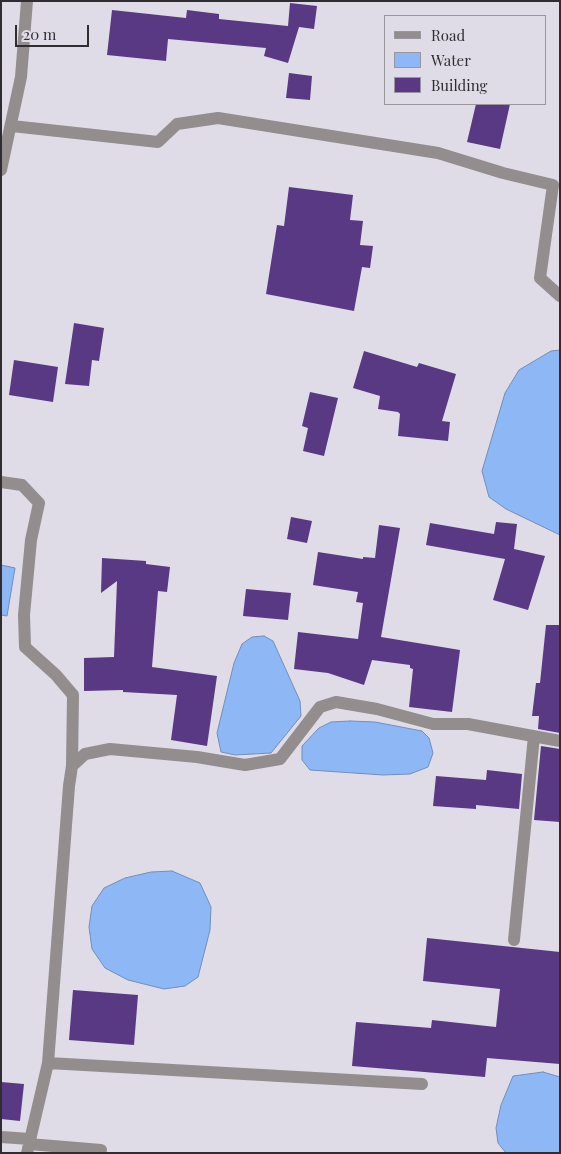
<!DOCTYPE html>
<style>
body{margin:0}
#map{position:relative;width:561px;height:1154px;overflow:hidden;background:#e0dce7;font-family:"Playfair Display",serif}
canvas{display:block}
.frame{position:absolute;inset:0;border:2px solid #2f2d31;pointer-events:none}
.legend{position:absolute;left:384px;top:15px;width:162px;height:90px;box-sizing:border-box;background:#e0dce7;border:1px solid #99969e;margin:0;padding:6px 9px;list-style:none;font-size:15px;color:#2f2d31}
.legend li{display:flex;align-items:center;gap:10px;height:25px}
.legend b{width:25px;border:1px solid #99969e}
.scale{position:absolute;left:15px;top:25px;width:74px;height:22px;box-sizing:border-box;border:2px solid #2f2d31;border-top:0;padding-left:6px;font-size:15px;line-height:18px;white-space:nowrap;color:#2f2d31;-webkit-text-stroke:4px #e0dce7;paint-order:stroke}
</style>
<div id="map">
<canvas width="561" height="1154"></canvas>
<div class="frame"></div>
<ul class="legend">
<li><b style="height:6px;background:#938d8d"></b>Road</li>
<li><b style="height:14px;background:#8db7f5"></b>Water</li>
<li><b style="height:14px;background:#593884"></b>Building</li>
</ul>
<div class="scale">20 m</div>
</div>
<script>
const ctx = document.querySelector('canvas').getContext('2d');
ctx.lineJoin = 'round';
function paint(path, color) { ctx.fillStyle = color; ctx.fill(path, 'evenodd'); }
const toPath = rows => new Path2D(rows.map(r => 'M' + r).join(''));
function trace(path, color, width, dash) { ctx.strokeStyle = color; ctx.lineWidth = width; ctx.lineCap = dash ? 'butt' : 'round'; ctx.setLineDash(dash || []); ctx.stroke(path); }
const water = toPath([
 [560,350,560,535,506,509,489,497,482,471,505,393,519,370,551,351,560,350],
 [1,565,15,568,7,616,1,615,1,565],
 [264,636,273,641,300,701,301,716,271,753,235,755,221,752,217,733,234,663,242,644,252,637,264,636],
 [350,721,375,722,422,731,429,738,433,753,428,767,410,774,383,775,310,770,302,760,302,746,319,728,331,722,350,721],
 [172,871,200,883,211,907,210,930,198,977,185,986,164,989,128,980,105,968,92,949,89,927,92,906,104,888,125,878,151,872,172,871],
 [543,1072,560,1077,560,1153,506,1153,498,1143,496,1128,501,1105,513,1076,543,1072]
]);
paint(water, '#8db7f5');
trace(water, '#718eba', 1);
paint(toPath([
 [290,3,317,6,314,29,299,27,288,63,264,56,266,48,168,39,166,61,107,55,112,10,186,18,187,10,219,14,219,19,288,26],
 [289,73,312,76,310,100,286,98],
 [476,104,510,104,500,149,467,142],
 [289,187,353,195,350,220,363,221,360,245,373,246,370,268,362,267,354,311,266,294,277,225,284,226],
 [74,323,104,328,99,361,92,360,89,386,65,384],
 [364,351,417,367,419,363,456,374,442,421,450,422,448,441,398,436,400,414,398,412,378,409,380,396,353,388],
 [14,360,58,367,53,402,9,395],
 [310,392,338,398,324,456,303,451,308,428,302,426],
 [291,517,312,521,307,543,287,539],
 [496,522,517,524,514,549,545,556,528,610,493,600,505,559,426,545,430,523,494,534],
 [379,525,400,528,381,637,460,650,452,712,409,707,413,669,410,668,410,665,372,660,364,685,328,673,294,669,298,632,358,639,363,603,356,602,358,592,313,585,318,552,363,559,363,557,375,558],
 [102,558,146,561,146,564,170,567,167,592,158,591,152,667,217,676,207,746,171,740,177,695,123,692,123,690,84,691,84,658,114,657,117,581,101,593],
 [246,589,291,593,288,620,243,616],
 [546,625,560,625,560,733,538,729,539,716,532,716,536,683,540,683],
 [541,746,560,749,560,822,534,820],
 [487,770,522,774,519,809,476,805,476,809,433,806,436,776,486,780],
 [427,938,560,952,560,1064,487,1058,485,1077,352,1066,356,1022,431,1028,432,1020,496,1027,500,989,423,981],
 [73,990,138,995,134,1045,69,1040],
 [1,1082,24,1084,20,1121,1,1119]
]), '#593884');
trace(toPath([
 [12,126,158,142,177,124,218,118,438,153,503,173,553,185,540,278,560,296],
 [1,170,21,77,27,1],
 [1,482,22,485,39,503,31,540,24,615,25,647,56,675,73,695,72,766],
 [514,940,534,736],
 [48,1063,69,786,72,766,85,754,110,749,197,757,245,765,280,759,320,707,336,702,377,709,433,724,468,724,560,741],
 [1,1137,30,1139],
 [29,1144,101,1150],
 [27,1153,48,1063,422,1084]
]), '#938d8d', 12);
</script>
